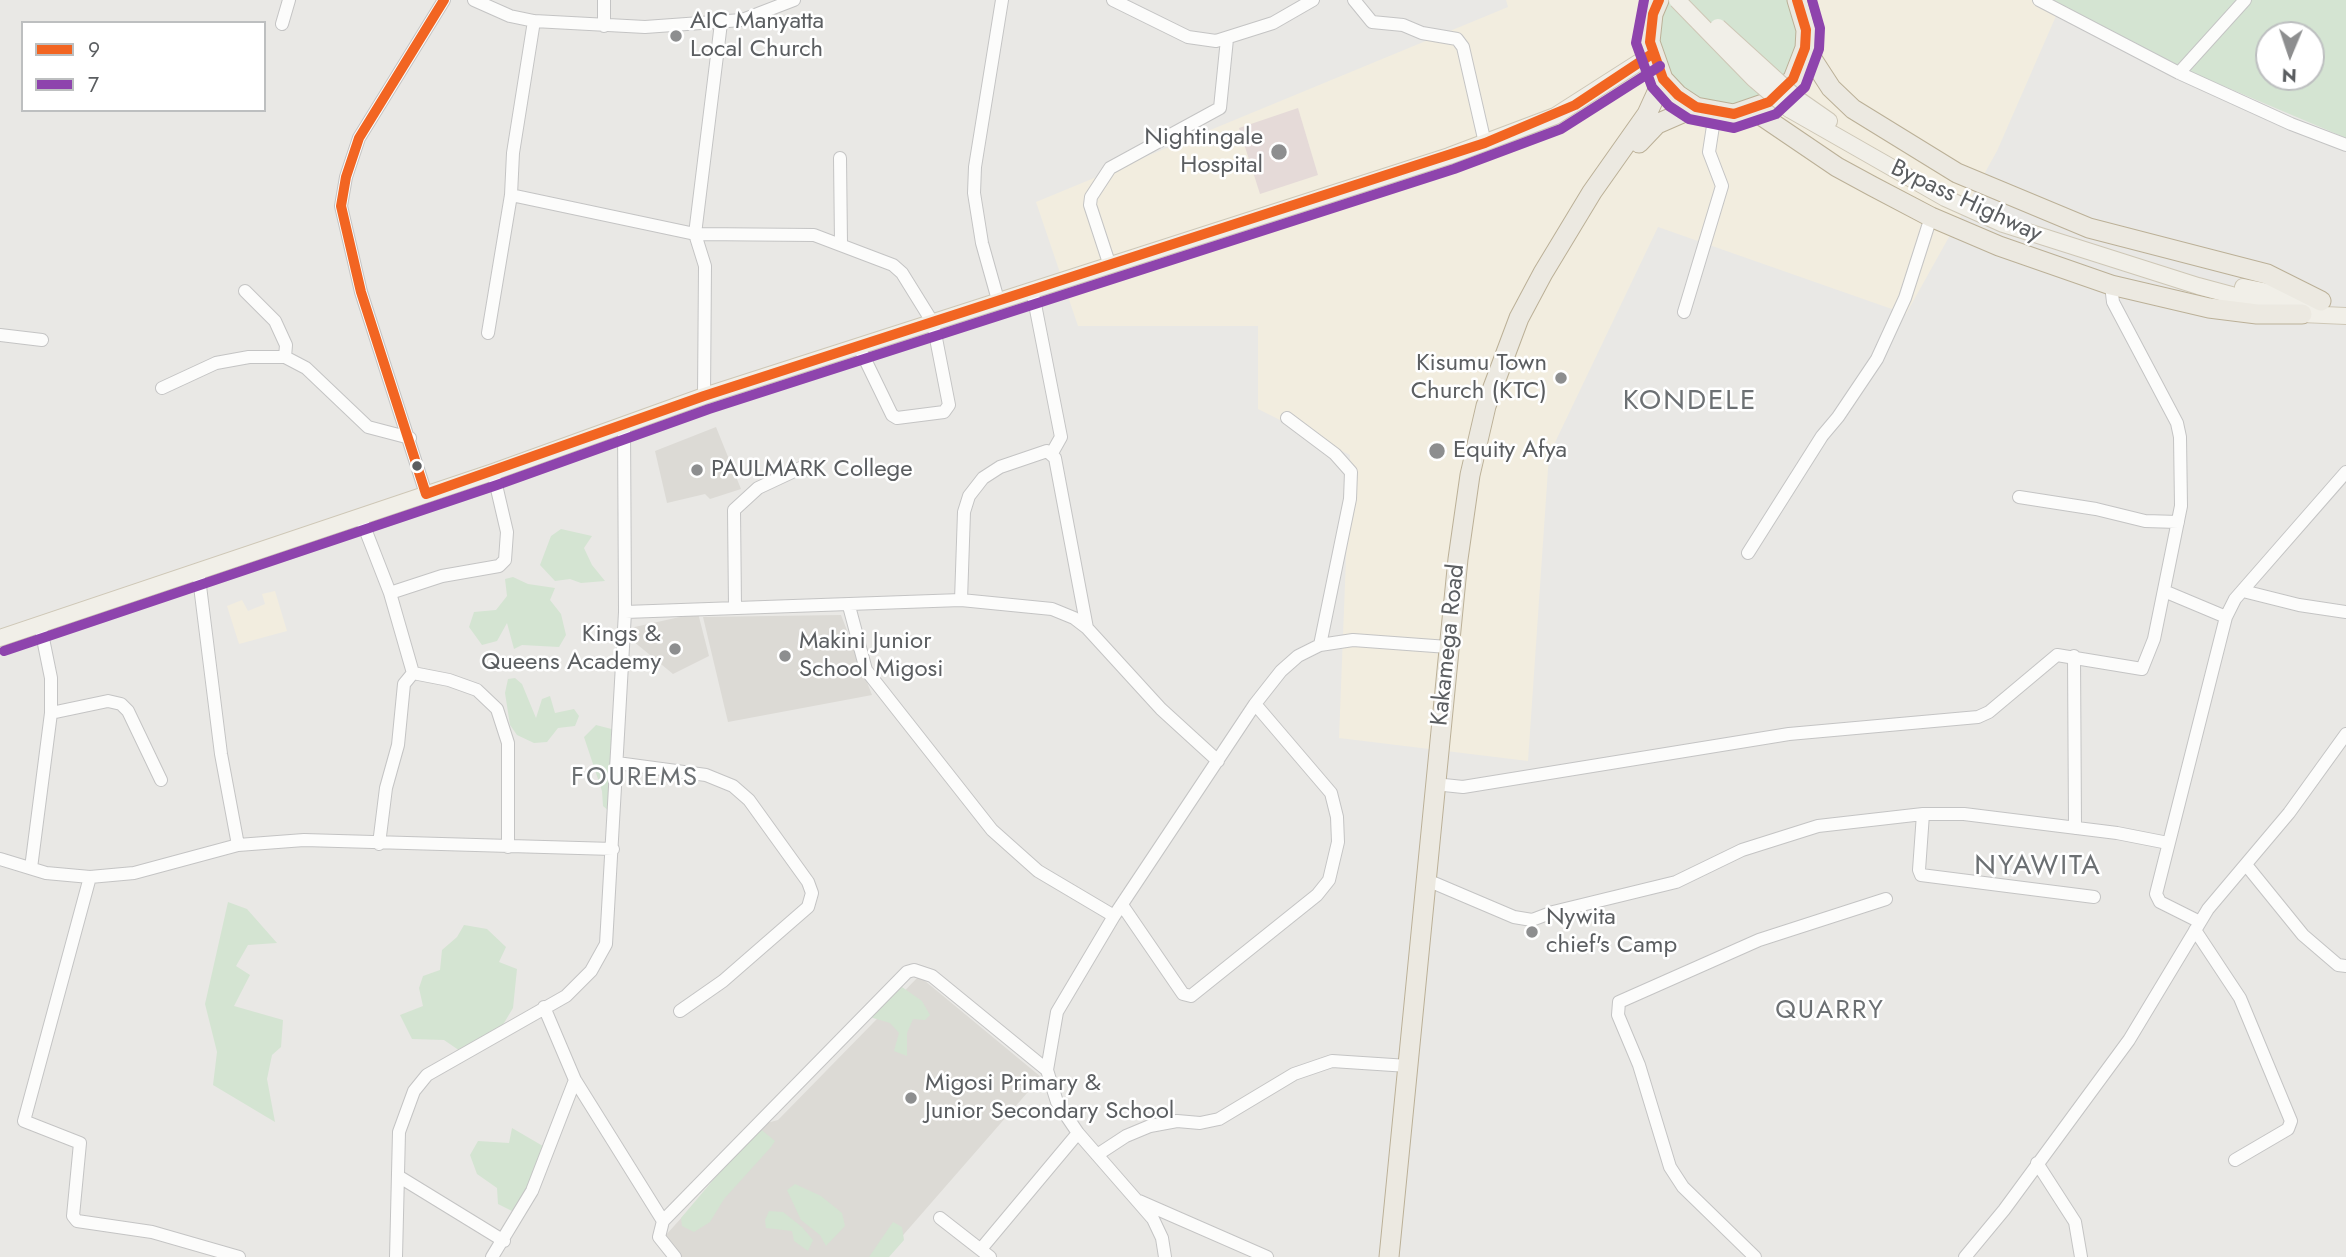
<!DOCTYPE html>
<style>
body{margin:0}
#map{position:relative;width:2346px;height:1257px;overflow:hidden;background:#e9e8e5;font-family:Jost,sans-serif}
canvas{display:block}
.legend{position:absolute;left:21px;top:21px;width:245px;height:91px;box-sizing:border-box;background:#fff;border:2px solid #bdbfc0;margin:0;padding:9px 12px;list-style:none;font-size:21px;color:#5b5e61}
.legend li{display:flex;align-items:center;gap:14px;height:35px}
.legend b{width:35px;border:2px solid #bdbfc0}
.north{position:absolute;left:2255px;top:21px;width:70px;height:70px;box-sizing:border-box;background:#fff;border:2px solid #bdbfc0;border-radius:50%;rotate:182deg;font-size:19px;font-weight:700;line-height:28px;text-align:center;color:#5b5e61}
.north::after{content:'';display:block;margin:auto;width:24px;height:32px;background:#8d8e8f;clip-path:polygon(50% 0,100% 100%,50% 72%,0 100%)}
</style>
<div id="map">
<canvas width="2346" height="1257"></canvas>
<ul class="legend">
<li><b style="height:9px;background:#f26522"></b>9</li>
<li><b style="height:9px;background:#8e44ad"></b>7</li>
</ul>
<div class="north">N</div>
</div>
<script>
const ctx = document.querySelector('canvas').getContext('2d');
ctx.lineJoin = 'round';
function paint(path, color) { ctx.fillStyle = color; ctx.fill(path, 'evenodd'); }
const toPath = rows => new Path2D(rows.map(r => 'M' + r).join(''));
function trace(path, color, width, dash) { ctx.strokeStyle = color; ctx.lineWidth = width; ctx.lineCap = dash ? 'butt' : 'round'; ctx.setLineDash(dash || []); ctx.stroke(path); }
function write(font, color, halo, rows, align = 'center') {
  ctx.font = font + ' Jost,sans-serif'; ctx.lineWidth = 5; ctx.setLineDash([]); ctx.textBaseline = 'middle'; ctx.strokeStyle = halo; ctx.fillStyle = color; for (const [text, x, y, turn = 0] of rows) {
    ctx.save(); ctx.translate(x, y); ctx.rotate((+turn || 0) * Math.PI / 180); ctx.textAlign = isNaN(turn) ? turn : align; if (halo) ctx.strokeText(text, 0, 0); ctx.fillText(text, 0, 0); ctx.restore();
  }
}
paint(toPath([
 [1506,0,2063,0,1997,151,1906,314,1658,227,1549,455,1528,761,1339,738,1350,455,1258,409,1258,326,1078,326,1036,202,1508,7],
 [275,591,287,631,239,644,227,606,242,600,248,611,265,604,262,594]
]), '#f2eddf');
paint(toPath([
 [716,427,741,489,710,499,705,494,667,503,655,451],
 [698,613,709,656,673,674,633,641,630,628],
 [841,615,872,695,728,722,703,617],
 [919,976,1041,1077,884,1257,681,1257,665,1236,767,1123,778,1120]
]), '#dcdad5');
paint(toPath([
 [1298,108,1318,175,1260,194,1239,128]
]), '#e5dad8');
paint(toPath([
 [1664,0,1792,0,1802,39,1785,83,1741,107,1689,98,1658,61,1660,8],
 [2053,0,2346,0,2346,138,2174,65],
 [2269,35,2311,35,2311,77,2269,77],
 [561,529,592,536,584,548,592,565,605,581,581,583,570,579,555,581,540,565,551,536],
 [513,577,528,584,555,588,550,600,561,614,566,635,559,647,522,645,514,649,507,623,497,641,482,645,469,627,474,612,496,610,507,596,505,579],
 [515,678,522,684,536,718,542,699,550,696,555,713,574,709,579,716,575,726,558,728,547,742,534,743,517,735,510,725,505,693,508,679],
 [596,725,619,731,611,813,603,806,602,791,584,737],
 [228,902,247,909,277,943,248,945,236,966,250,975,234,1006,283,1020,281,1047,272,1055,267,1079,275,1122,213,1085,217,1052,205,1004],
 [464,925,487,929,506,947,499,962,517,969,513,1008,498,1033,463,1053,444,1040,412,1039,400,1015,423,1006,419,988,423,976,440,970,442,950,457,937],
 [902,987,922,1001,930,1015,925,1020,913,1019,907,1033,907,1056,894,1051,899,1033,890,1023,870,1017],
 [758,1127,775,1141,771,1147,724,1199,710,1222,694,1232,682,1226,681,1218],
 [512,1128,548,1149,520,1215,498,1204,497,1188,477,1174,470,1155,478,1141,509,1143],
 [795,1184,821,1196,842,1213,845,1226,826,1246,820,1235,801,1220,787,1190],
 [769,1211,783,1212,802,1227,813,1240,808,1251,794,1241,792,1231,766,1228,765,1220],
 [893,1222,902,1227,904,1240,889,1257,869,1257]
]), '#d4e4d2');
const minor = toPath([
 [474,0,510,16,534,21,645,27,742,20,794,0],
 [604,0,604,26],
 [1113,0,1188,37,1216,41,1273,23,1313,0],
 [1354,0,1372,22,1403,25,1422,33,1457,39,1463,47,1485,143],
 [2039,0,2179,73,2291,124,2346,145],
 [534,21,513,153,511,195,695,234,814,235,893,265,902,273,933,323,949,405,944,412,897,418,892,415,859,347],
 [282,24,289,0],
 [2179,73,2245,0],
 [840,158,841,243],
 [1110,266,1090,205,1091,197,1110,168,1220,108,1227,39],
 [1032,289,1061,437,1052,453],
 [245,291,275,321,286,345,285,357],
 [998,300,982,243,974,193,975,167,1002,0],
 [1684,312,1722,186,1709,152,1715,113],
 [488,333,511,195],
 [0,335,42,340],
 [162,388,216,363,249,357,285,357,306,368,368,427,410,438],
 [704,396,705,266,695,234,721,23],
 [1287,418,1335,454,1351,472,1350,499,1320,645],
 [426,494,361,292,341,206,346,177,359,138,444,0],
 [2019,497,2096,509,2145,521,2178,522],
 [360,516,390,593],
 [1748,553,1822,436,1838,417,1877,359,1905,298,1931,217],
 [198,570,221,754,238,845],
 [2164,591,2226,617],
 [2243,591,2299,605,2346,612],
 [961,600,964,512,969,496,983,478,1000,467,1047,451,1055,458,1087,628],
 [849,606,866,670,992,830,1038,871,1114,916],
 [735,607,734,510,758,488,807,465],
 [625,612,961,600,1052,609,1074,618,1087,628,1161,709,1218,761],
 [2074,656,2075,828],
 [413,673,449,680,477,690,497,709,508,743,508,847],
 [51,713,108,701,121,704,128,711,161,780],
 [617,763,706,775,733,786,749,800,808,882,812,893,808,907,723,981,680,1011],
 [1444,785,1463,787,1789,734,1978,717,1989,712,2057,655,2142,669,2154,639,2181,506,2180,437,2177,423,2113,302,2111,285],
 [1923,814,1919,870,1921,875,2094,897],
 [379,844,386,788,398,745,404,684,413,673,390,593,442,576,499,566,505,560,507,532,493,472],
 [0,859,46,873,90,877,134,873,238,845,304,840,613,849],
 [2247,866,2303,935,2338,965,2346,966],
 [31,868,51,713,51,678,40,624],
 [90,877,24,1121,80,1143,73,1216,77,1221,152,1232,239,1257],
 [1434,883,1514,917,1532,920,1553,912,1676,882,1742,850,1818,826,1923,814,1964,814,2117,833,2168,843],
 [1122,905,1183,994,1191,996,1317,895,1329,880,1338,842,1337,817,1331,793,1255,704],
 [2200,922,2160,902,2156,894,2226,617,2235,599,2346,472],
 [2195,930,2240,998,2291,1121,2288,1129,2235,1160],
 [544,1007,575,1080,663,1221],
 [1097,1155,1126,1136,1150,1126,1177,1121,1200,1123,1219,1119,1294,1074,1332,1061,1408,1066],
 [2037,1163,2075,1222,2081,1257],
 [398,1176,504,1241],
 [1139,1201,1267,1257],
 [940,1218,990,1257],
 [981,1249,1078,1133],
 [396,1257,399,1132,414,1091,427,1075,566,996,591,971,606,944,625,612,624,425],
 [492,1257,532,1191,575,1080],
 [675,1257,659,1237,663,1221,907,972,914,970,932,976,1047,1070],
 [1165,1257,1162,1238,1153,1219,1078,1133,1057,1102,1047,1070,1057,1012,1114,916,1255,704,1281,671,1298,656,1320,645,1353,640,1448,647],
 [1755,1257,1683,1187,1670,1167,1639,1065,1618,1015,1619,1002,1759,940,1886,899],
 [1965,1257,2004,1210,2129,1040,2208,909,2289,813,2346,734]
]);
const major = toPath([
 [1796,98,1829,121],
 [1789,109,1945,198,2003,224,2198,286,2302,314,2346,316],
 [2243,287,2314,301],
 [0,638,493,472,704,396,1449,156,1555,116,1652,54]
]);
const highway = toPath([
 [1659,0,1653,14,1650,42,1663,79,1678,95,1696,107,1734,114,1769,102,1793,79,1805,48,1806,30,1797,0],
 [1805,48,1831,88,1853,109,1957,173,2089,228,2267,274,2321,301],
 [1753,110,1837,167,1872,186,1931,217,1999,246,2111,285,2209,308,2257,314,2302,314],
 [1639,143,1657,124,1696,107],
 [1389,1257,1458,559,1470,475,1486,406,1519,318,1543,273,1592,192,1647,114,1663,79]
]);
trace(minor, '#c4c4c4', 14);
trace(major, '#cec7b6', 18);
trace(highway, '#bbb097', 21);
trace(minor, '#fcfcfb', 12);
trace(major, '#f1efe8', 16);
trace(highway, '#ece9e1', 19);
const majorBridge = toPath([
 [1677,0,1754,79,1789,109],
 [1718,27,1796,98]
]);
trace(majorBridge, '#cec7b6', 18, []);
trace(majorBridge, '#f1efe8', 16);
trace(toPath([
 [444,0,359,138,346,177,341,206,361,292,426,494,704,396,1485,143,1575,105,1652,54],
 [1659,0,1653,14,1650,42,1663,79,1678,95,1696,107,1734,114,1769,102,1793,79,1805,48,1806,30,1797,0]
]), '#f26522', 10);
trace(toPath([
 [1644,0,1636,43,1652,87,1669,106,1689,119,1734,128,1776,114,1805,87,1819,49,1820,28,1812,0],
 [4,651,497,485,709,409,1454,169,1561,129,1660,66]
]), '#8e44ad', 10);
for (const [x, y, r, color] of [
 [676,36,7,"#8d8e8f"],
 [1279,152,9,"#8d8e8f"],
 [1561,378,7,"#8d8e8f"],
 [1437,451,9,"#8d8e8f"],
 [417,466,6,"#5b5e61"],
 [697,470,7,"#8d8e8f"],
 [675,649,7,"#8d8e8f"],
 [785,656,7,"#8d8e8f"],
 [1532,932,7,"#8d8e8f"],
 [911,1098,7,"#8d8e8f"]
]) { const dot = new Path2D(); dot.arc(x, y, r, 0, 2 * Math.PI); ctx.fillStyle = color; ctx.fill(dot); trace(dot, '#fff', 2.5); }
write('24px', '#5b5e61', '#fff', [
 ["AIC Manyatta",690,22],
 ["Local Church",690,50],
 ["Nightingale",1263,138,"right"],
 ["Hospital",1263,166,"right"],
 ["Kisumu Town",1547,364,"right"],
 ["Church (KTC)",1547,392,"right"],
 ["Equity Afya",1453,451],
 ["PAULMARK College",711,470],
 ["Kings &",661,635,"right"],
 ["Queens Academy",661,663,"right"],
 ["Makini Junior",799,642],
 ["School Migosi",799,670],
 ["Nywita",1546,918],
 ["chief's Camp",1546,946],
 ["Migosi Primary &",925,1084],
 ["Junior Secondary School",925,1112]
], 'left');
write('24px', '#5b5e61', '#fff', [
 ["Bypass Highway",1966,202,25],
 ["Kakamega Road",1449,645,-84]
]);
ctx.letterSpacing = '2px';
write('26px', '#6c7073', '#fff', [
 ["FOUREMS",635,779],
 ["QUARRY",1830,1012]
]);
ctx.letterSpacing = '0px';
ctx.letterSpacing = '2px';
write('28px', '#6c7073', '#fff', [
 ["KONDELE",1690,402],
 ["NYAWITA",2038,867]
]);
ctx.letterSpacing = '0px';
</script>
